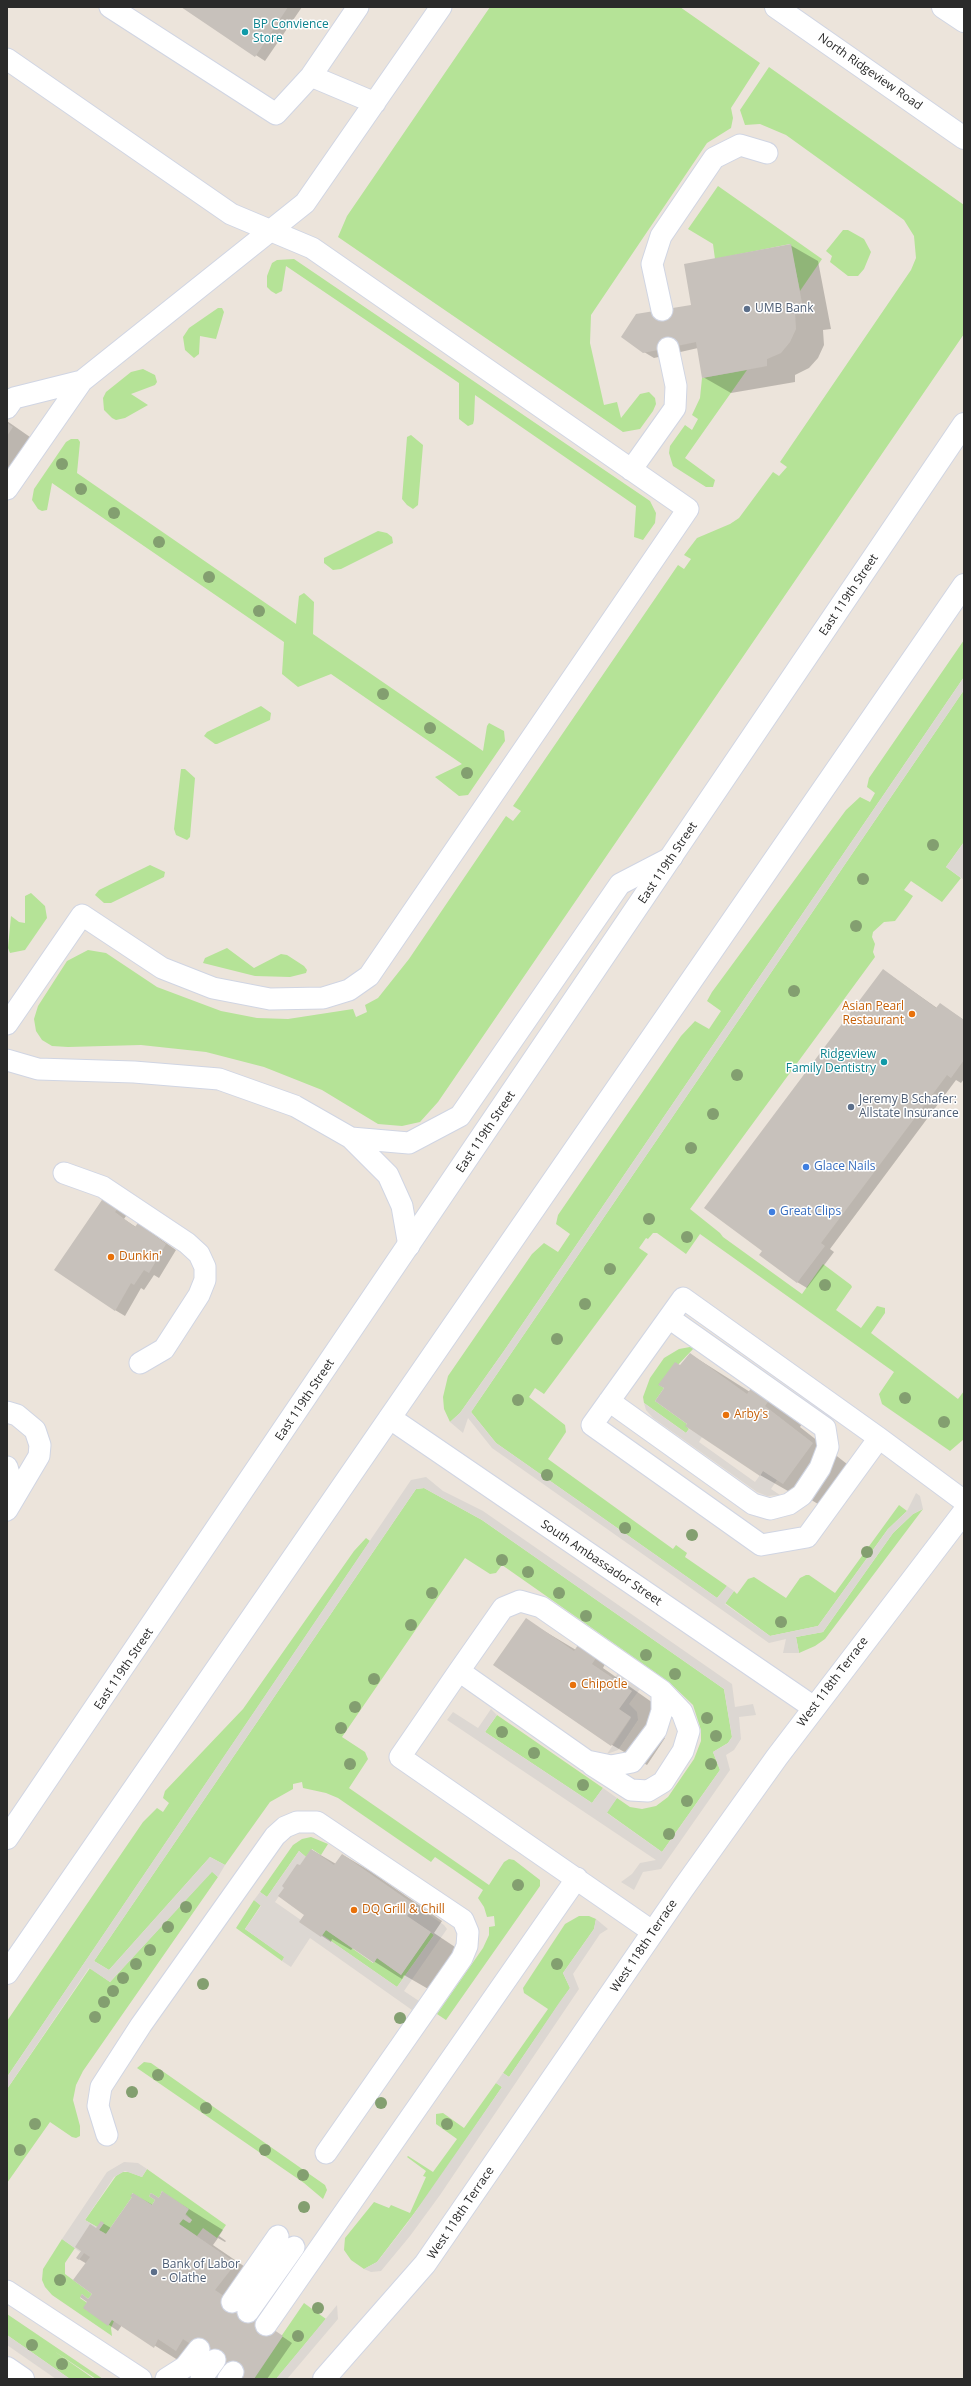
<!DOCTYPE html>
<style>
body{margin:0}
#map{position:relative;width:971px;height:2386px;overflow:hidden;background:#ece4db;font-family:"Open Sans",sans-serif}
canvas{display:block}
.frame{position:absolute;inset:0;border:8px solid #2a2a2a;pointer-events:none}
</style>
<div id="map">
<canvas width="971" height="2386"></canvas>
<div class="frame"></div>
</div>
<script>
const ctx = document.querySelector('canvas').getContext('2d');
ctx.lineJoin = 'round';
function paint(path, color) { ctx.fillStyle = color; ctx.fill(path, 'evenodd'); }
const toPath = rows => new Path2D(rows.map(r => 'M' + r).join(''));
function trace(path, color, width, dash) { ctx.strokeStyle = color; ctx.lineWidth = width; ctx.lineCap = dash ? 'butt' : 'round'; ctx.setLineDash(dash || []); ctx.stroke(path); }
function write(font, color, halo, rows, align = 'center') {
  ctx.font = font + ' "Open Sans",sans-serif'; ctx.lineWidth = 3; ctx.setLineDash([]); ctx.textBaseline = 'middle'; ctx.strokeStyle = halo; ctx.fillStyle = color; for (const [text, x, y, turn = 0] of rows) {
    ctx.save(); ctx.translate(x, y); ctx.rotate((+turn || 0) * Math.PI / 180); ctx.textAlign = isNaN(turn) ? turn : align; if (halo) ctx.strokeText(text, 0, 0); ctx.fillText(text, 0, 0); ctx.restore();
  }
}
paint(toPath([
 [490,7,680,7,760,63,731,108,733,118,731,128,707,143,591,315,590,343,604,405,617,402,621,418,640,394,649,392,655,398,656,404,653,411,640,429,623,432,338,237,347,216],
 [769,67,964,205,964,334,438,1102,420,1122,402,1126,378,1124,322,1090,264,1067,206,1052,141,1045,68,1047,52,1046,42,1040,36,1031,34,1019,38,1006,67,961,88,950,106,953,157,987,221,1011,257,1018,288,1019,353,1009,356,1017,367,1012,365,1005,378,998,409,959,506,816,513,821,521,811,513,806,678,565,684,569,691,559,684,555,697,538,730,524,739,518,773,472,779,476,787,467,780,462,911,270,916,258,914,236,904,220,786,135,760,124,745,125,740,110],
 [718,186,822,259,800,291,790,244,715,259,713,244,688,229],
 [843,230,848,230,864,239,871,252,864,269,858,276,848,276,830,262,832,256,826,251],
 [294,259,650,501,656,513,655,523,643,540,634,537,636,506,475,395,474,420,473,424,468,426,459,419,459,383,286,266,282,291,276,294,271,291,267,287,267,276,272,263,277,260],
 [218,308,222,308,224,312,216,339,200,336,199,354,194,358,185,350,183,337,189,328],
 [143,369,155,375,157,382,155,385,131,394,148,405,125,418,116,420,112,418,104,410,103,398,106,392,131,372],
 [747,370,685,458,715,480,713,487,706,487,673,466,669,453,670,446,685,425,692,430,698,419,692,415,700,398,702,378],
 [411,435,423,445,418,505,413,509,407,505,402,499,407,437],
 [71,439,78,439,80,442,77,473,296,624,299,596,304,593,314,602,313,634,483,751,487,726,489,723,504,731,505,741,468,795,459,796,435,777,462,764,331,674,298,687,282,674,284,642,52,483,47,510,42,511,38,509,32,500,34,489,66,442],
 [378,531,387,533,392,537,393,543,341,569,333,570,324,563,324,558],
 [964,640,964,677,506,1348,460,1413,450,1422,444,1409,443,1397,448,1376,532,1254,544,1243,558,1252,570,1234,556,1224,558,1215,681,1036,695,1021,709,1029,721,1011,707,1001,712,992,846,810,860,797,870,802,875,793,867,787,869,778],
 [964,690,964,842,946,867,961,878,942,902,911,881,904,890,913,896,907,905,895,921,884,922,873,932,872,937,875,944,873,952,875,957,690,1209,720,1233,723,1237,802,1294,823,1264,851,1285,852,1287,836,1310,861,1328,877,1306,885,1308,885,1313,871,1333,958,1399,964,1391,964,1439,950,1451,882,1404,879,1394,894,1372,700,1234,686,1254,657,1233,653,1233,648,1239,646,1238,639,1248,648,1254,544,1394,535,1388,529,1397,565,1425,566,1432,548,1459,673,1549,676,1545,687,1553,685,1557,727,1586,717,1598,496,1443,471,1412],
 [261,706,271,713,270,720,217,744,215,744,204,736,207,732],
 [181,769,185,769,195,778,190,837,187,840,176,835,174,829],
 [150,865,165,872,164,877,111,903,104,903,95,895,99,890],
 [31,893,45,906,47,918,25,950,10,953,8,948,11,916,19,922,25,923,25,896],
 [227,948,254,968,281,954,287,955,304,966,307,970,306,973,290,977,255,976,203,963,205,958],
 [690,1347,694,1348,659,1385,664,1388,655,1401,687,1424,686,1426,689,1429,686,1433,644,1403,643,1397,650,1378,664,1358,679,1349],
 [424,1488,482,1520,724,1689,732,1737,728,1743,713,1752,720,1770,662,1852,606,1812,617,1798,630,1807,642,1809,656,1806,668,1797,694,1759,701,1741,701,1730,693,1705,669,1682,502,1565,496,1573,490,1574,465,1558,342,1737,365,1752,368,1759,349,1788,489,1885,504,1862,509,1859,514,1860,540,1880,540,1886,446,2020,437,2014,483,1948,489,1935,489,1927,495,1926,494,1916,487,1917,484,1907,478,1898,483,1890,435,1857,431,1862,338,1798,326,1793,303,1788,302,1782,293,1784,293,1789,270,1802,225,1865,210,1857,109,1970,94,1961,416,1489],
 [899,1505,907,1511,888,1529,818,1626,770,1636,725,1603,734,1591,737,1594,748,1579,754,1577,786,1598,800,1578,806,1575,809,1575,835,1593],
 [923,1509,825,1639,815,1646,799,1653,796,1637,823,1632,893,1533,913,1514],
 [366,1538,370,1541,7,2077,7,2021,143,1822,157,1808,163,1812,169,1803,163,1798,165,1791,243,1709,354,1551],
 [497,1715,603,1788,592,1803,485,1732],
 [311,1837,328,1844,321,1855,312,1849,306,1857,299,1851,267,1897,260,1892,293,1845,302,1839],
 [212,1871,218,1877,83,2071,76,2085,73,2100,80,2126,80,2136,76,2138,72,2137,50,2122,7,2183,7,2089,90,1968,110,1982],
 [254,1900,261,1905,245,1929,285,1957,282,1961,236,1928],
 [579,1916,589,1916,596,1919,594,1929,563,1973,570,1988,509,2077,503,2073,548,2009,524,1993,523,1988,565,1924],
 [326,1930,373,1963,377,1958,401,1975,431,1932,434,1935,397,1987,322,1935],
 [144,2062,151,2063,325,2185,327,2190,323,2199,304,2183,137,2068],
 [496,2083,502,2087,432,2190,377,2262,364,2269,351,2260,344,2250,345,2238,374,2202,389,2208,391,2205,410,2213,426,2177,423,2176,426,2171,407,2157,408,2156,433,2172,457,2139,436,2124,436,2114,443,2113,464,2128],
 [147,2169,226,2225,217,2238,203,2228,197,2236,179,2224,183,2219,189,2223,192,2220,162,2191,159,2198,151,2193,149,2196,155,2200,152,2205,132,2193,132,2197,106,2234,99,2230,104,2223,97,2227,85,2220,116,2176,122,2172,129,2172,142,2177],
 [62,2239,75,2248,65,2263,65,2274,92,2294,88,2299,82,2294,80,2298,114,2321,111,2328,112,2336,52,2295,45,2287,42,2280,43,2269],
 [304,2303,326,2319,276,2379,252,2379],
 [7,2314,103,2379,96,2379,54,2351,94,2379,70,2379,7,2335]
]), '#b5e397');
paint(toPath([
 [964,677,964,690,471,1412,496,1443,717,1598,727,1586,734,1591,725,1604,770,1636,818,1626,888,1529,907,1511,916,1493,920,1496,923,1509,913,1514,893,1533,823,1632,796,1637,799,1653,783,1653,786,1639,769,1643,492,1448,468,1418,463,1433,450,1422,460,1413,506,1348],
 [964,842,963,862,964,880,946,867],
 [644,1403,686,1433,689,1429,702,1437,699,1442,755,1482,763,1471,777,1480,771,1489,780,1495,767,1496,757,1492,653,1418,646,1410],
 [426,1477,443,1491,483,1511,732,1684,735,1707,753,1704,756,1715,739,1717,741,1739,734,1750,726,1755,730,1770,661,1869,643,1872,634,1890,621,1882,632,1874,640,1863,656,1860,447,1720,453,1712,478,1728,491,1709,497,1715,485,1732,592,1803,603,1788,617,1798,607,1813,662,1852,720,1770,713,1752,728,1743,732,1737,724,1689,482,1520,424,1488,416,1489,94,1961,109,1970,210,1857,225,1865,218,1877,212,1872,110,1982,89,1968,7,2089,7,2077,411,1480],
 [618,1673,640,1689,629,1704,637,1712,638,1720,618,1750,607,1754,631,1718,619,1709,632,1691,614,1679],
 [299,1851,306,1857,275,1902,397,1987,434,1935,407,1916,415,1905,444,1925,447,1929,404,1991,419,2001,412,2010,310,1938,291,1967,282,1961,284,1957,245,1929,261,1906,254,1900,260,1892,267,1897],
 [596,1919,608,1929,600,1934,573,1974,579,1989,440,2195,410,2236,381,2271,371,2272,364,2269,377,2262,406,2225,502,2087,496,2083,503,2073,509,2077,559,2003,570,1988,563,1973,594,1929],
 [124,2162,138,2163,147,2169,142,2177,125,2171,114,2177,85,2220,97,2227,80,2252,62,2239,107,2172],
 [337,2305,338,2319,287,2379,276,2379],
 [7,2335,70,2379,56,2379,7,2345]
]), '#dcd7d2');
paint(toPath([
 [182,7,302,7,265,61],
 [790,245,818,261,831,329,823,330,824,345,818,358,809,368,795,375,795,382,731,393,703,377,698,348,654,358,644,352,692,306],
 [7,421,40,444,7,483],
 [883,970,937,1008,940,1004,964,1020,964,1079,961,1083,956,1080,830,1249,834,1252,807,1288,797,1282],
 [104,1198,128,1213,124,1219,136,1227,139,1224,176,1250,159,1278,154,1275,144,1290,141,1288,125,1316,115,1310],
 [690,1354,750,1392,752,1388,804,1420,800,1427,847,1464,818,1504,798,1492,795,1495,760,1475,688,1423,680,1366],
 [526,1620,576,1650,588,1652,605,1664,603,1668,666,1712,654,1730,665,1738,647,1765,612,1745],
 [312,1850,336,1864,343,1855,370,1871,442,1921,434,1933,458,1949,430,1990,404,1975,402,1979,353,1948,351,1950,332,1939,331,1942,301,1922,305,1915,300,1866],
 [163,2193,223,2230,219,2236,226,2241,225,2242,218,2238,213,2245,270,2284,252,2316,292,2343,267,2379,244,2379,217,2361,189,2367,122,2325,118,2331,84,2308,93,2305,89,2300,93,2294,87,2264,77,2258,101,2222,111,2228,133,2197,133,2194,153,2205]
]), '#0003');
paint(toPath([
 [181,7,288,7,255,57],
 [791,244,804,314,795,314,796,329,790,342,781,353,767,359,767,366,702,378,696,342,643,353,621,337,636,314,691,305,684,264],
 [7,423,13,427,7,436],
 [883,969,936,1008,940,1003,964,1020,964,1060,951,1078,947,1075,821,1243,825,1246,797,1283,759,1255,762,1251,704,1208],
 [104,1197,119,1207,115,1212,135,1227,138,1223,166,1244,149,1273,144,1270,134,1285,131,1283,115,1311,54,1270],
 [690,1353,747,1394,752,1387,770,1399,765,1406,813,1443,783,1484,763,1471,760,1476,685,1426,687,1424,655,1401,664,1388,658,1385,675,1362,680,1365],
 [526,1618,574,1651,578,1645,596,1658,592,1664,632,1691,619,1709,631,1717,611,1746,493,1665],
 [311,1849,334,1865,342,1854,415,1905,407,1916,431,1932,401,1975,377,1958,374,1963,326,1930,321,1937,299,1922,304,1915,278,1896,284,1888,282,1886,297,1864,300,1865],
 [162,2191,189,2209,185,2215,192,2220,190,2223,183,2219,179,2224,236,2263,215,2290,283,2336,254,2379,243,2379,183,2339,176,2351,158,2339,154,2348,112,2320,108,2326,83,2308,87,2302,80,2297,82,2294,88,2299,92,2294,73,2280,90,2257,84,2253,79,2260,76,2258,81,2251,75,2247,90,2224,96,2228,101,2221,104,2223,99,2230,106,2234,132,2197,130,2196,133,2193,152,2205,155,2200,149,2196,151,2193,159,2198]
]), '#c7c1bb');
const service = toPath([
 [110,7,276,114,311,76,375,103],
 [7,59,231,214,312,248,688,509,369,976,349,990,323,998,270,999,213,988,162,968,82,915,7,1024],
 [311,76,358,7],
 [662,310,652,264,661,236,714,158,740,145,767,153],
 [7,408,14,398,82,381],
 [631,470,675,408,676,386,668,348],
 [7,489,82,381,305,203,441,7],
 [7,1060,38,1069,134,1072,219,1079,295,1106,351,1138,388,1175,402,1206,409,1246],
 [351,1138,409,1143,460,1116,620,884,672,857],
 [64,1173,103,1187,187,1243,199,1254,205,1267,205,1280,199,1295,164,1349,140,1363],
 [609,1401,753,1504,770,1509,789,1504,802,1495,820,1468,828,1447,825,1428,669,1318],
 [7,1412,17,1415,35,1430,40,1445,39,1456,7,1510],
 [879,1438,807,1537,761,1545,592,1425,683,1298,879,1438,964,1501],
 [7,1467,13,1488,9,1504],
 [459,1671,587,1761,611,1766,632,1762,656,1730,662,1711,662,1691,541,1607,520,1601,503,1608,459,1671,400,1757,653,1932],
 [592,1765,631,1790,648,1791,663,1782,683,1751,689,1731,682,1712,662,1691],
 [107,2135,98,2106,101,2087,141,2025,275,1836,285,1827,297,1822,317,1822,463,1920,468,1932,467,1946,462,1958,326,2153],
 [7,2291,141,2379],
 [232,2302,278,2236],
 [248,2312,294,2247],
 [266,2325,577,1878],
 [166,2379,185,2367,199,2349],
 [201,2379,215,2360],
 [228,2379,233,2372]
]);
const minor = toPath([
 [390,1418,813,1707],
 [7,2368,23,2379],
 [324,2379,425,2264,682,1890,777,1757,964,1512]
]);
const secondary = toPath([
 [776,7,964,138],
 [943,7,964,21],
 [7,1838,964,424],
 [7,1973,964,585]
]);
trace(service, '#d0d5e3', 23);
trace(minor, '#d0d5e3', 24);
trace(secondary, '#d0d5e3', 24);
trace(service, '#fff', 21);
trace(minor, '#fff', 22);
trace(secondary, '#fff', 22);
ctx.fillStyle = '#839f70';
for (const [x, y] of [
 [62,464],
 [81,489],
 [114,513],
 [159,542],
 [209,577],
 [259,611],
 [383,694],
 [430,728],
 [467,773],
 [933,845],
 [863,879],
 [856,926],
 [794,991],
 [737,1075],
 [713,1114],
 [691,1148],
 [649,1219],
 [687,1237],
 [610,1269],
 [825,1285],
 [585,1304],
 [557,1339],
 [905,1398],
 [518,1400],
 [944,1422],
 [547,1475],
 [625,1528],
 [692,1535],
 [867,1552],
 [502,1560],
 [528,1572],
 [432,1593],
 [559,1593],
 [586,1616],
 [781,1622],
 [411,1625],
 [646,1655],
 [675,1674],
 [374,1679],
 [355,1707],
 [707,1718],
 [341,1728],
 [502,1732],
 [716,1736],
 [534,1753],
 [350,1764],
 [711,1764],
 [583,1785],
 [687,1801],
 [669,1834],
 [518,1885],
 [186,1907],
 [168,1927],
 [150,1950],
 [136,1964],
 [557,1964],
 [123,1978],
 [203,1984],
 [113,1991],
 [104,2002],
 [95,2017],
 [400,2018],
 [158,2075],
 [132,2092],
 [381,2103],
 [206,2108],
 [35,2124],
 [447,2124],
 [20,2150],
 [265,2150],
 [303,2175],
 [304,2207],
 [60,2280],
 [318,2308],
 [298,2336],
 [32,2345],
 [62,2364]
]) { ctx.beginPath(); ctx.arc(x, y, 6, 0, 2 * Math.PI); ctx.fill(); }
for (const [x, y, r, color] of [
 [245,32,4,"#0f9aa8"],
 [747,309,4,"#5c6f8a"],
 [912,1014,4,"#e8710a"],
 [884,1062,4,"#0f9aa8"],
 [851,1107,4,"#5c6f8a"],
 [806,1167,4,"#3f7fe0"],
 [772,1212,4,"#3f7fe0"],
 [111,1257,4,"#e8710a"],
 [726,1415,4,"#e8710a"],
 [573,1685,4,"#e8710a"],
 [354,1910,4,"#e8710a"],
 [154,2272,4,"#5c6f8a"]
]) { const dot = new Path2D(); dot.arc(x, y, r, 0, 2 * Math.PI); ctx.fillStyle = color; ctx.fill(dot); trace(dot, '#fff', 1.5); }
write('12px', '#0d838f', '#fff', [
 ["BP Convience",253,25],
 ["Store",253,39],
 ["Ridgeview",876,1055,"right"],
 ["Family Dentistry",876,1069,"right"]
], 'left');
write('12px', '#2a2a2a', '#fff', [
 ["North Ridgeview Road",870,72,35],
 ["East 119th Street",849,595,-56],
 ["East 119th Street",668,863,-56],
 ["East 119th Street",486,1132,-56],
 ["East 119th Street",305,1400,-56],
 ["South Ambassador Street",601,1563,34],
 ["East 119th Street",124,1669,-56],
 ["West 118th Terrace",833,1682,-53],
 ["West 118th Terrace",644,1946,-56],
 ["West 118th Terrace",461,2213,-56]
]);
write('12px', '#4e5e75', '#fff', [
 ["UMB Bank",755,309],
 ["Jeremy B Schafer:",859,1100],
 ["Allstate Insurance",859,1114],
 ["Bank of Labor",162,2265],
 ["- Olathe",162,2279]
], 'left');
write('12px', '#c56008', '#fff', [
 ["Asian Pearl",904,1007,"right"],
 ["Restaurant",904,1021,"right"],
 ["Dunkin'",119,1257],
 ["Arby's",734,1415],
 ["Chipotle",581,1685],
 ["DQ Grill & Chill",362,1910]
], 'left');
write('12px', '#366cbe', '#fff', [
 ["Glace Nails",814,1167],
 ["Great Clips",780,1212]
], 'left');
</script>
